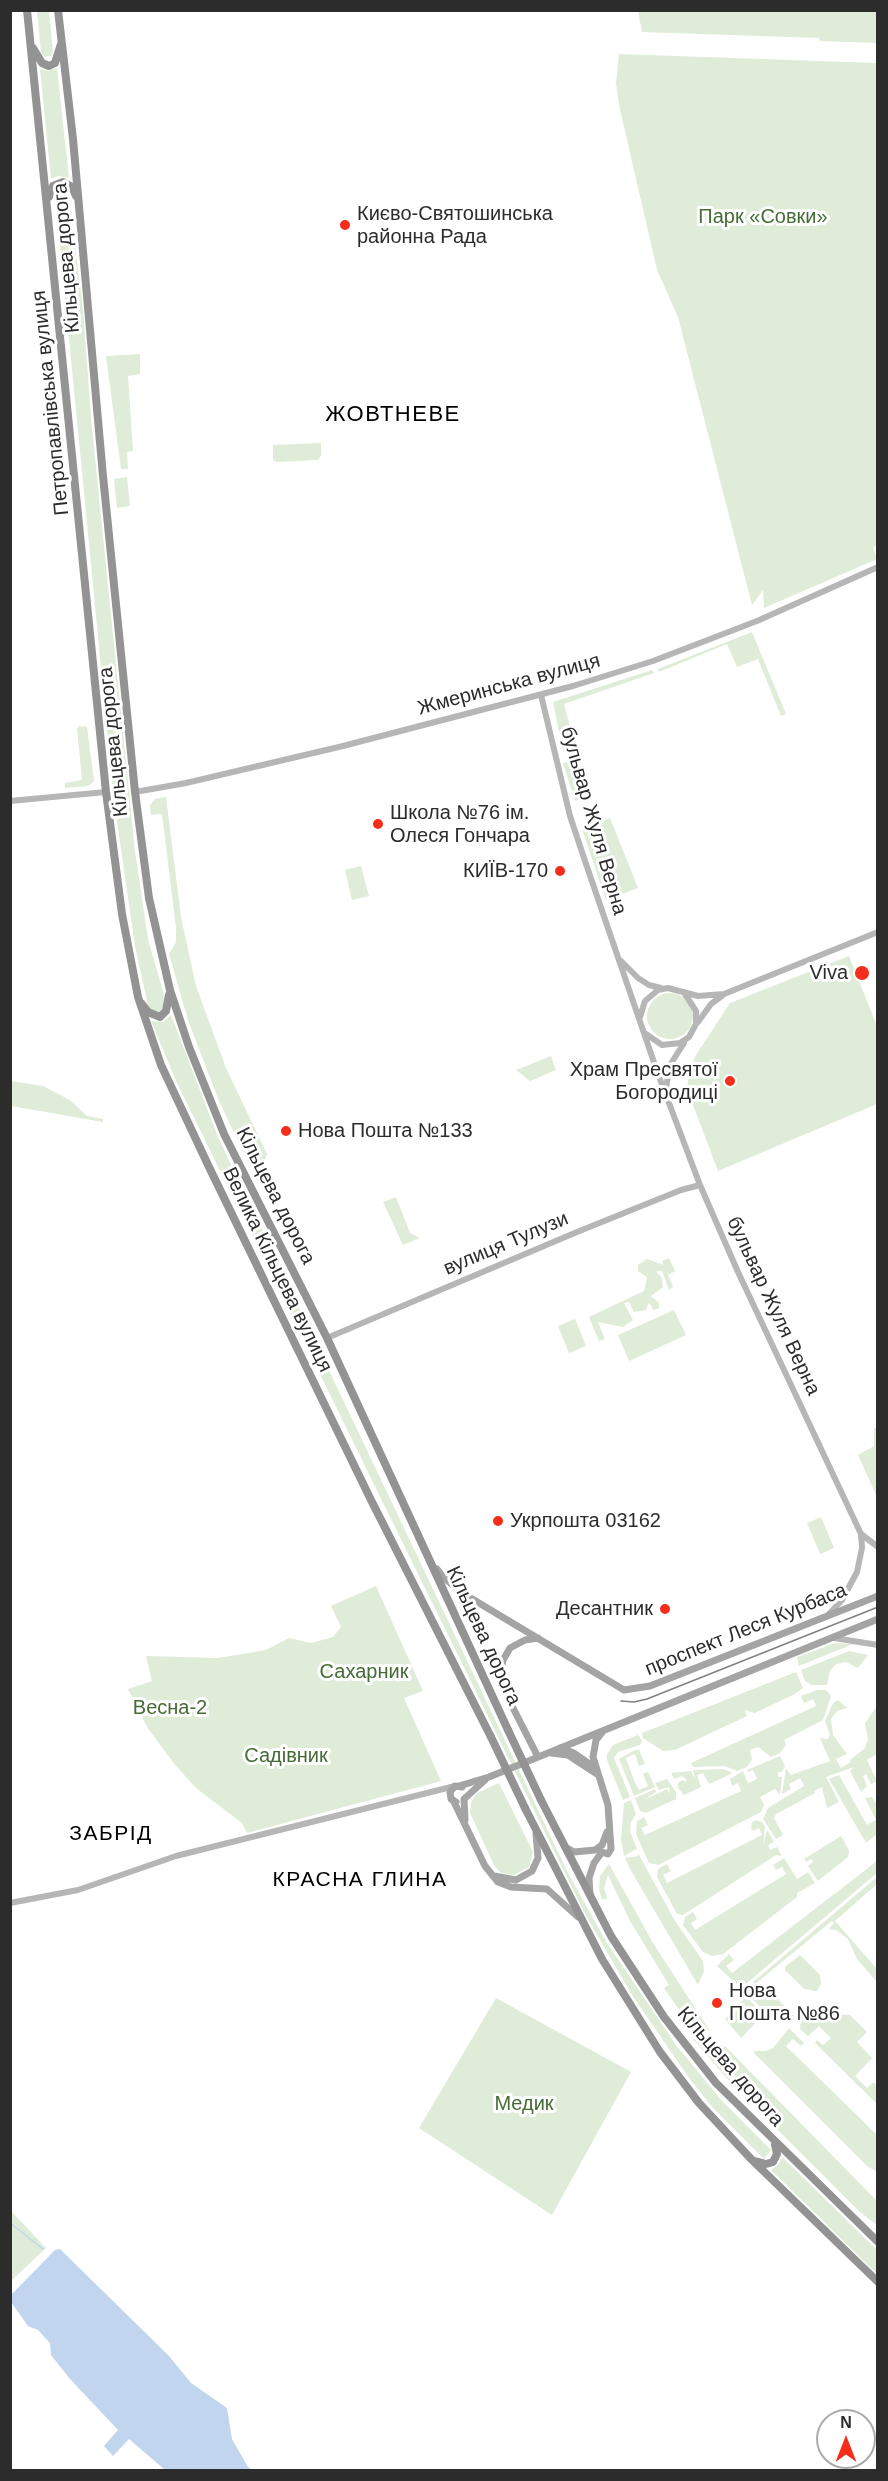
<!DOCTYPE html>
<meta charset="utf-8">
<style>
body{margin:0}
#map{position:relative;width:888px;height:2481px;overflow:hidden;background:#fff;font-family:Helvetica,sans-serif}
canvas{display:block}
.frame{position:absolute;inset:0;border:12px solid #2c2c2c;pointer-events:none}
.north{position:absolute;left:816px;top:2409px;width:60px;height:60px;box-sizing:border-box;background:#fff;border:2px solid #ababab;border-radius:50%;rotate:0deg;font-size:16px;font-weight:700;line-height:24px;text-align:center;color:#2c2c2c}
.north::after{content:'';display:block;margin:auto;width:21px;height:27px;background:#f52e1c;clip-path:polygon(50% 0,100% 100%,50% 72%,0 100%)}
</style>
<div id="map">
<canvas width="888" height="2481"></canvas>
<div class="frame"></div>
<div class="north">N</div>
</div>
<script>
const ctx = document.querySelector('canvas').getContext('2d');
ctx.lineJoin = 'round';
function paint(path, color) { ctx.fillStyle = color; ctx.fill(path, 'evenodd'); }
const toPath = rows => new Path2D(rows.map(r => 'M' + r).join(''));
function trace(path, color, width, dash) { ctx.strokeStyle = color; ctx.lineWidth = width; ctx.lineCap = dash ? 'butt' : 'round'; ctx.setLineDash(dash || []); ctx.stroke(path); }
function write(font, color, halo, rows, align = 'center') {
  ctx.font = font + ' Helvetica,sans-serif'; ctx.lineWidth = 6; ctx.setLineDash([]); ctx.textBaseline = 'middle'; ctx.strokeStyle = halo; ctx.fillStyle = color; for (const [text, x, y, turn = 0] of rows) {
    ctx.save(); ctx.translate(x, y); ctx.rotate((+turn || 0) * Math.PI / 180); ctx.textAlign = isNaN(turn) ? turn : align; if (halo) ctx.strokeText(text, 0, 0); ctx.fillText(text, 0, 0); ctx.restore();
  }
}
paint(toPath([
 [37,11,49,11,53,52,51,56,44,57,41,52],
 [638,11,877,11,878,545,873,547,877,559,764,608,763,590,752,605,678,317,657,270,619,105,616,83,619,54,876,63,877,43,820,41,819,38,642,32],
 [57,68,69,178,58,176,51,179,40,69,48,71],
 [64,189,68,192,83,309,91,418,135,852,148,939,166,1002,160,1012,150,1009,148,1006,135,946,114,801,55,194,57,190],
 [140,354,140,374,128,376,133,451,127,452,128,469,121,469,106,356],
 [321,443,321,456,318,460,277,462,273,460,273,445],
 [127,477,130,506,117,508,114,479],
 [752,632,786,714,781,716,758,659,737,667,727,644,659,672,658,669],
 [652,670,654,673,564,704,576,750,563,752,553,702],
 [79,726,87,727,94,781,88,786,65,788,65,783,82,780,77,729],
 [578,758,589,796,575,801,563,763],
 [166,797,181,917,196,986,226,1068,267,1154,263,1164,259,1158,248,1162,219,1101,188,1020,169,954,176,942,176,928,162,814,151,815,150,805,155,799],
 [610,818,638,888,606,900,582,829],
 [361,866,369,896,352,900,345,870],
 [849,956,877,1026,877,1104,718,1171,687,1089,689,1072,696,1055,730,1003],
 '647 1016a23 23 0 1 1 46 0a23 23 0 1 1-46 0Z',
 [171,1015,218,1137,568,1873,607,1943,676,2045,723,2102,771,2150,764,2159,713,2108,689,2078,630,1992,584,1912,177,1083,151,1021,163,1022],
 [551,1056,556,1070,530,1081,516,1070],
 [11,1081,43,1086,70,1100,87,1116,103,1119,103,1122,11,1106],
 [396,1197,410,1233,420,1238,403,1245,383,1202],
 [669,1258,675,1271,669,1275,666,1270,673,1287,669,1290,662,1271,656,1271,662,1278,663,1287,651,1296,659,1303,659,1308,654,1310,649,1303,646,1310,634,1312,629,1302,624,1303,633,1320,623,1327,598,1322,605,1339,599,1341,589,1317,644,1291,647,1277,638,1271,638,1265,647,1259,664,1265,662,1261],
 [674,1310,686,1335,629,1361,618,1335],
 [575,1319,586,1346,569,1353,558,1326],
 [874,1428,878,1429,877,1497,858,1455,874,1446],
 [821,1517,834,1548,820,1554,807,1523],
 [376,1586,423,1691,404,1698,441,1781,247,1833,242,1823,196,1788,175,1765,147,1727,128,1689,152,1681,146,1656,218,1658,266,1650,289,1638,311,1643,333,1637,341,1627,331,1606],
 [835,1643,853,1644,799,1666,797,1657],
 [849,1651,868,1655,858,1668,846,1662,836,1664,830,1671,827,1685,811,1685,805,1681,801,1670],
 [796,1672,803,1688,795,1694,755,1713,745,1710,747,1716,675,1750,663,1751,643,1738,642,1733],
 [817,1690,826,1690,831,1696,823,1720,784,1740,786,1745,780,1753,771,1757,758,1747,750,1750,752,1760,747,1767,737,1771,725,1766,693,1767,691,1763,816,1706,813,1699,804,1703,801,1696],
 [838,1700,847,1708,837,1711,831,1719,833,1735,847,1754,836,1759,841,1768,851,1762,850,1760,865,1748,868,1739,865,1723,877,1706,877,1754,867,1760,877,1781,871,1784,866,1774,863,1776,867,1786,861,1792,850,1771,854,1767,826,1777,839,1802,827,1808,822,1787,814,1791,815,1793,776,1814,774,1818,783,1835,776,1839,763,1819,768,1808,804,1786,800,1778,789,1784,791,1789,782,1794,786,1768,791,1775,830,1761,820,1738,828,1739,830,1735,825,1721,833,1703],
 [638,1735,642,1741,640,1745,618,1752,614,1758,630,1797,623,1800,607,1760,607,1754,613,1745],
 [635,1750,639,1750,645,1764,639,1766,635,1754,626,1758,635,1783,639,1790,648,1786,643,1774,648,1772,655,1787,634,1796,619,1759],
 [780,1756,785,1766,782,1772,778,1772,778,1777,782,1777,780,1795,775,1789,760,1797,764,1805,761,1812,658,1865,649,1863,636,1834,637,1821,644,1817,648,1825,641,1828,645,1835,741,1791,738,1783,732,1786,730,1779,743,1771,748,1783,757,1779,753,1770,748,1772,747,1770],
 [723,1769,733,1773,709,1784,703,1773,697,1775,701,1787,684,1795,678,1788,678,1783,682,1780,686,1782,686,1779,682,1776,674,1779,671,1773,691,1771,695,1779,693,1770],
 [839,1775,867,1825,876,1820,865,1798,872,1797,877,1805,877,1834,866,1843,829,1779],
 [667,1779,676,1792,676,1799,646,1813,640,1811,635,1798,655,1789,656,1792,644,1800,667,1789,670,1794,669,1787,659,1790,655,1783],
 [499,1783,533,1852,529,1867,514,1875,501,1873,495,1867,470,1813,471,1802,477,1793],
 [631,1800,636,1814,631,1822,630,1832,638,1851,636,1849,624,1856,621,1839,624,1803],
 [756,1820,762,1822,765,1827,763,1846,767,1830,774,1842,768,1845,770,1850,777,1847,782,1856,776,1855,683,1915,677,1914,657,1877,658,1869,667,1864,671,1871,663,1875,667,1883,762,1835,759,1828,753,1831,751,1828,752,1822],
 [841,1836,849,1850,848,1857,818,1881,808,1866,813,1862,811,1859,806,1862,804,1859],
 [638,1853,675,1921,703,1961,704,1971,698,1985,630,1869,625,1858,638,1856],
 [784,1858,797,1879,808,1872,815,1883,797,1893,797,1897,723,1954,712,1956,703,1952,683,1925,685,1917,693,1912,697,1919,691,1923,695,1930,786,1874,782,1867,776,1870,773,1865],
 [877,1861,877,1873,741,1988,717,1966,729,1954,734,1960,726,1966,732,1973],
 [609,1864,653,1943,710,2031,687,2025,684,2017,664,1988,669,1985,630,1921,608,1875,604,1888,607,1898,602,1900,599,1888,600,1876],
 [877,1877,877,1884,835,1921,877,1969,877,1982,857,1959,848,1939,836,1930,829,1929,834,1923,832,1921,755,1984,753,1982],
 [800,1955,820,1975,821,1984,817,1991,804,1989,785,1970,785,1967],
 [763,1984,794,2016,790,2020,774,2011,767,2013,749,1996],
 [746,1997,764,2014,741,2038,725,2019],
 [496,1998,631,2072,552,2215,419,2128],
 [809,2013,850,2015,867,2032,857,2042,872,2058,855,2076,867,2088,874,2082,877,2086,877,2104,815,2043,817,2040,823,2045,831,2038,819,2026,808,2036,800,2029,801,2020],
 [789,2028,804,2043,801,2046,793,2039,786,2046,877,2135,877,2172,867,2166,754,2053,754,2051,766,2051,773,2048],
 [698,2037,726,2047,877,2201,877,2225,860,2212,730,2082,693,2039],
 [782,2157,877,2250,877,2274,771,2170,779,2164],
 [11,2211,46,2248,11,2281]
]), '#dfecd8');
paint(toPath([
 [60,2249,169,2356,191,2383,227,2408,232,2439,248,2467,253,2470,165,2470,129,2439,113,2456,104,2446,118,2430,70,2379,51,2355,50,2343,38,2330,28,2326,11,2302,11,2295,55,2250]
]), '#c1d6ee');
trace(toPath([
 [10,2223,43,2249]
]), '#c1d6ee', 1.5);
trace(toPath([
 [541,695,570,816,585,861,658,1074,700,1185,738,1272,861,1534,862,1548,857,1572,842,1600,829,1614],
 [135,792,186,783,343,746,573,686,653,661,757,621,878,567],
 [10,801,106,792],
 [621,961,638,978,649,985,661,988],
 [640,1017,645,1001,658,990,668,988,698,996,724,994,878,932],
 [698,1022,711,1004,723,995],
 [646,1034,662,1045,680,1043,689,1037,696,1024,696,1011,685,994],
 [666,1088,670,1065,684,1043],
 [327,1338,577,1232,681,1190,700,1185],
 [861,1534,878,1547],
 [834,1638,878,1645],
 [10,1903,78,1890,176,1856,455,1786]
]), '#b6b6b6', 6);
trace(toPath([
 [437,1569,443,1577,464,1594,624,1690,650,1686,878,1596],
 [538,1638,525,1640,510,1648,503,1660,500,1677,511,1704,538,1757],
 [560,1748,574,1753,594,1767],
 [551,1753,568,1755,597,1774],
 [459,1786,489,1777,878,1619],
 [453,1800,485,1866,498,1882,511,1887,547,1889,578,1917],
 [456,1802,451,1799,450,1792,455,1786,462,1787],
 [465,1820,464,1799,485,1780],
 [565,1847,574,1852,595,1850,602,1845,607,1832],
 [494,1876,516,1880,532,1871,538,1858,536,1834],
 [590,1894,589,1878,594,1863,602,1852,608,1854,611,1849,608,1805,593,1757,596,1740,603,1731]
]), '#a4a4a4', 7);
trace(toPath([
 [27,10,106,792,122,914,138,997,161,1065,209,1167,371,1500,491,1737],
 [58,10,73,139,103,476,135,792,149,898,170,990,189,1047,224,1134,327,1338,508,1730],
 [33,48,42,63,49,66,55,63,61,44],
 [49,197,53,186,63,182,72,187,76,196],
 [141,1003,148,1012,160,1017,166,1011,169,995],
 [541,1800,611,1936,664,2017,716,2083,878,2242],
 [525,1808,602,1959,660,2052,699,2103,752,2160,878,2282],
 [755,2161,766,2164,773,2162,777,2154,775,2145]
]), '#939393', 8);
trace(toPath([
 [621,1701,634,1702,647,1699,878,1607]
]), '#818181', 1.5);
trace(toPath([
 [508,1730,541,1800],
 [491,1737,525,1808]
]), '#939393', 8);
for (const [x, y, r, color] of [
 [345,225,6,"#f52e1c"],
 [378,824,6,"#f52e1c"],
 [560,871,6,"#f52e1c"],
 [862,973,8,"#f52e1c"],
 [730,1081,6,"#f52e1c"],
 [286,1131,6,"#f52e1c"],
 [498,1521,6,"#f52e1c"],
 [665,1609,6,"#f52e1c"],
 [717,2003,6,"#f52e1c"]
]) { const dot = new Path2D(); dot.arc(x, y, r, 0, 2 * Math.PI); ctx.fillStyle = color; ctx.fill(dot); trace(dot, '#fff', 2); }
write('20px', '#2c2c2c', '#fff', [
 ["Києво-Святошинська",357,214],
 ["районна Рада",357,237],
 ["Школа №76 ім.",390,813],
 ["Олеся Гончара",390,836],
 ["КИЇВ-170",548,871,"right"],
 ["Viva",848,973,"right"],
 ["Храм Пресвятої",718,1070,"right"],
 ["Богородиці",718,1093,"right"],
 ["Нова Пошта №133",298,1131],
 ["Укрпошта 03162",510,1521],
 ["Десантник",653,1609,"right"],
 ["Нова",729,1991],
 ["Пошта №86",729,2014]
], 'left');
write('20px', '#466b36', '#fff', [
 ["Парк «Совки»",763,217],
 ["Сахарник",364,1672],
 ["Весна-2",170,1708],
 ["Садівник",286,1756],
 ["Медик",524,2104]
]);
write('20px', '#2c2c2c', '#fff', [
 ["Кільцева дорога",67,258,-95],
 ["Петропавлівська вулиця",51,403,-96],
 ["Жмеринська вулиця",509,685,-15],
 ["Кільцева дорога",114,742,-96],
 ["бульвар Жуля Верна",593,821,74],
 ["Кільцева дорога",275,1196,63],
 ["вулиця Тулузи",506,1244,-23],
 ["Велика Кільцева вулиця",277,1270,64],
 ["бульвар Жуля Верна",773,1306,65],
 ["проспект Леся Курбаса",746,1630,-22],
 ["Кільцева дорога",483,1636,65],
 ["Кільцева дорога",730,2067,49]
]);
ctx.letterSpacing = '1.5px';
write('21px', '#000', '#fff', [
 ["ЗАБРІД",111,1834],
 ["КРАСНА ГЛИНА",360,1880]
]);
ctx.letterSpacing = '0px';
ctx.letterSpacing = '1.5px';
write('22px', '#000', '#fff', [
 ["ЖОВТНЕВЕ",393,415]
]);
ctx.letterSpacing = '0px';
</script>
